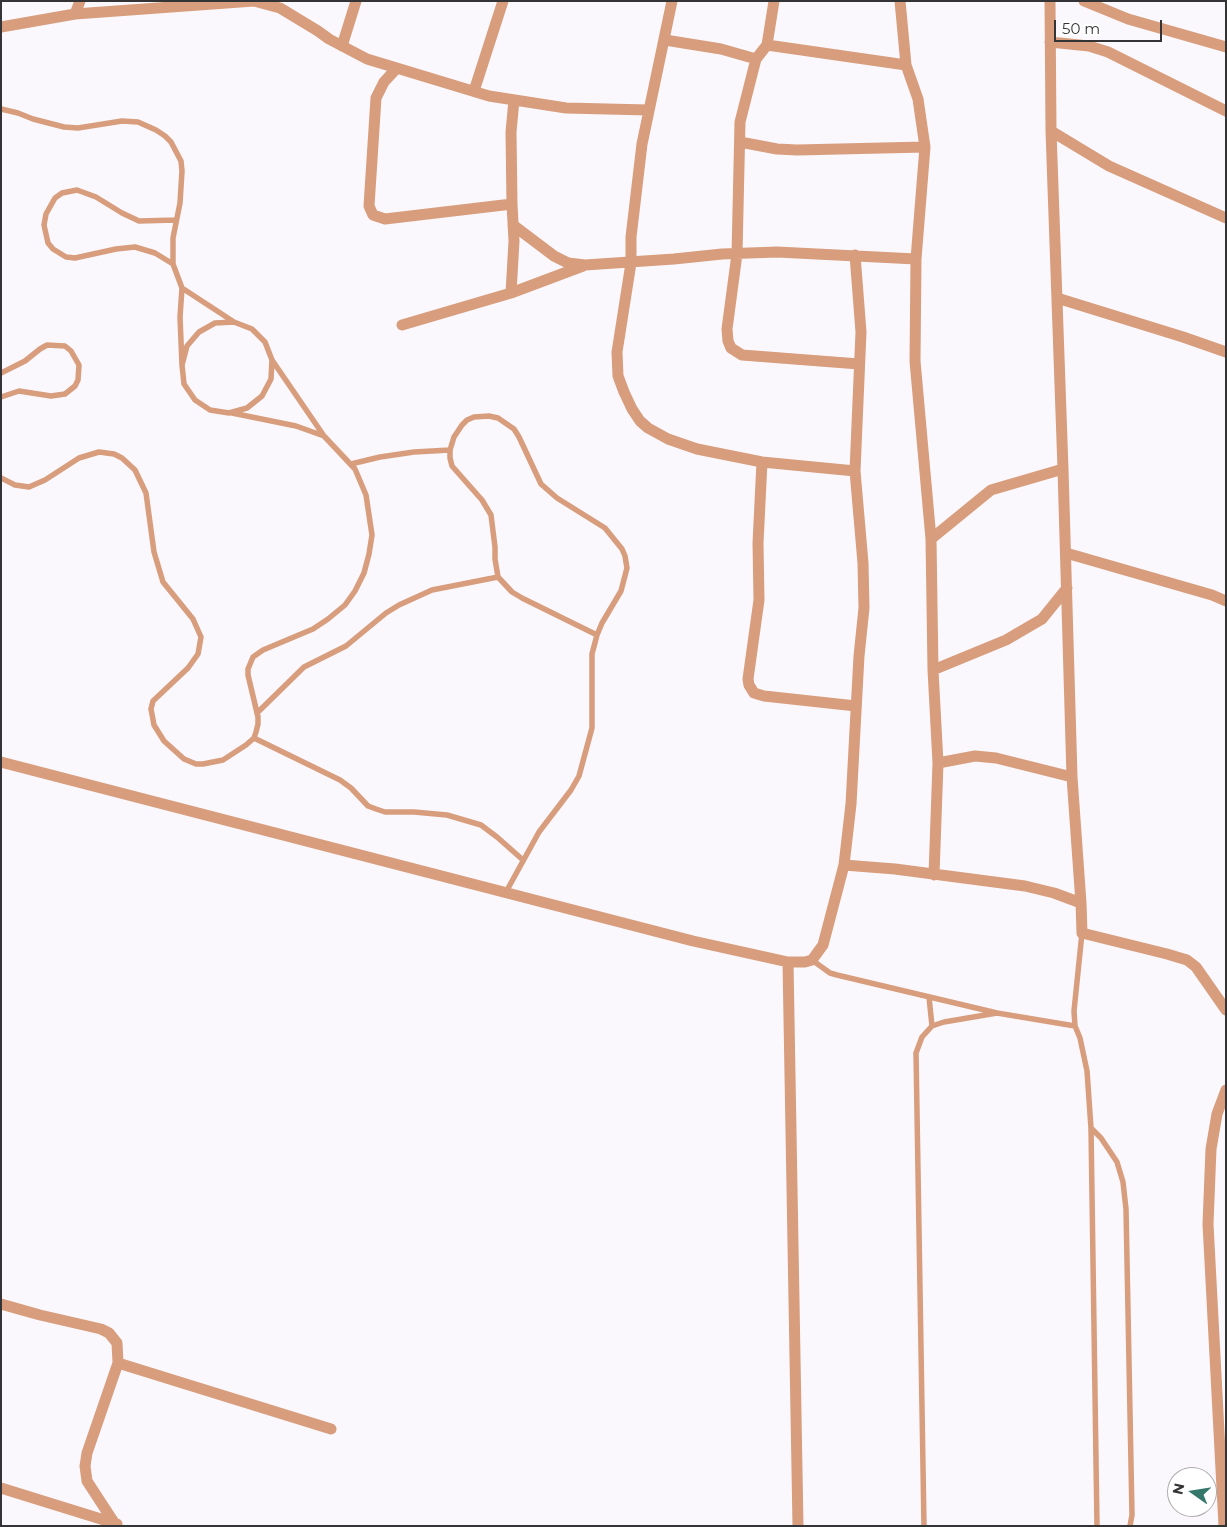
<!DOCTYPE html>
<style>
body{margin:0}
#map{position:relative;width:1227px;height:1527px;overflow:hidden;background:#fbf8fd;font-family:Montserrat,sans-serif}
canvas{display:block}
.frame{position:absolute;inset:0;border:2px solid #343335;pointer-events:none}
.north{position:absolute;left:1167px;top:1467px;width:50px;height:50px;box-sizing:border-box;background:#fff;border:1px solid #aeadae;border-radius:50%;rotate:283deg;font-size:14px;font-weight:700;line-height:20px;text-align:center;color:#343335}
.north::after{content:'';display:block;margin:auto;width:18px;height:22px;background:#35786b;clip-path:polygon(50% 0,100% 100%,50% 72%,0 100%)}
.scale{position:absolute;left:1054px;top:20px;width:108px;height:22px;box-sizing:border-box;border:2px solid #343335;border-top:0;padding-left:6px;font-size:15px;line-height:18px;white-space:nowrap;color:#343335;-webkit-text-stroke:4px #fff;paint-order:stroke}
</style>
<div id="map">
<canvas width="1227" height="1527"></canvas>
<div class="frame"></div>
<div class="north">N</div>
<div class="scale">50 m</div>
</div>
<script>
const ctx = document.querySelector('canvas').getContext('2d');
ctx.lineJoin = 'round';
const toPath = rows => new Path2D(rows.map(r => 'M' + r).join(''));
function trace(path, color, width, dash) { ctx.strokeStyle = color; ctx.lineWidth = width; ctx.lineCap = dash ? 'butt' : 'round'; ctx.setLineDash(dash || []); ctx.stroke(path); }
trace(toPath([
 [1,109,18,113,33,119,64,127,78,128,122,121,138,122,156,130,165,136,171,142,181,161,182,171,180,203,173,238,173,264,182,288,180,317,182,365,184,384,195,400,210,410,229,413,247,408,262,396,271,379,272,360,265,342,252,329,234,322,215,323,199,332,187,346,182,365],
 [173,264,155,253,135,247,116,249,75,258,66,257,53,249,48,243,44,225,46,214,55,198,62,193,77,190,96,197,122,213,139,221,176,220],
 [182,288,234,322],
 [1,373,25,361,40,349,47,345,65,346,71,351,79,365,78,380,75,386,65,394,51,396,19,391,1,397],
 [232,413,296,426,324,436],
 [351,464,380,457,414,452,450,450],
 [1,478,15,485,29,487,45,480,79,458,99,452,114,454,122,458,135,470,146,493,154,552,163,582,193,619,201,637,198,654,188,668,153,701,151,709,154,725,164,741,184,759,196,764,203,764,223,760,246,745,254,738,256,732,258,724,258,717,248,675,248,669,253,657,263,650,313,629,328,619,345,605,355,591,364,573,369,554,372,535,366,495,355,469,324,436,272,360],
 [257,713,304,667,346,646,386,613,399,605,432,590,498,577],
 [254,738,340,780,351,788,368,806,376,809,385,812,414,812,447,815,481,825,497,837,523,860],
 [506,892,539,832,571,790,579,776,592,728,592,654,597,635,602,623,621,591,627,568,625,556,622,549,605,528,557,498,541,484,519,437,514,429,498,418,489,416,474,417,467,420,462,425,454,437,450,450,450,458,452,466,482,500,491,515,495,547,495,559,498,577,512,592,522,598,597,635],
 [1082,933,1074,1011,1075,1026,1080,1038,1087,1071,1091,1128,1097,1526],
 [812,960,830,973,837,975,997,1013,1075,1026],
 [929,997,932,1026],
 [1091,1128,1101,1138,1117,1162,1123,1182,1126,1209,1132,1515,1130,1526],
 [924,1526,916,1053,922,1037,932,1026,944,1022,997,1013]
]), '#d79d7d', 5.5);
trace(toPath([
 [254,1,280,8,318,31,329,39,367,59,489,96,566,108,648,110],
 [672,1,642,144,631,237,631,263,617,352,618,376,624,392,632,409,640,421,648,428,668,439,697,449,762,462,855,471],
 [900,1,906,65,918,99,925,147,916,259,915,361,931,539,933,670,938,763,934,875],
 [1050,1,1051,131,1063,469,1072,777,1081,903],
 [1084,1,1128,19,1226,47],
 [75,14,80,1],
 [1,27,75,14,254,1],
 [665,40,721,49,756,59],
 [1050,42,1089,46,1108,52,1226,111],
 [767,45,774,1],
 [342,46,356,1],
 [396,69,384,82,376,98,369,206,373,215,385,219,512,204],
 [474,91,503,1],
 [1051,131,1109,166,1226,218],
 [740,142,777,149,797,150,925,147],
 [513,225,554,256,568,263,585,265,674,259,722,254,777,252,916,259],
 [511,293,514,241,512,204,511,132,514,100],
 [1057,298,1183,337,1226,352],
 [402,325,511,293,583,266],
 [859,364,742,355,731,348,728,341,727,329,737,254,740,122,756,59,767,45,906,65],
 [762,462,758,543,759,600,748,679,749,685,754,693,764,696,856,706],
 [931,539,991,490,1063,469],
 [1066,553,1212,595,1226,601],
 [933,670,1006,640,1042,619,1067,588],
 [1,762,693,941,788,962,805,962,812,960,823,945,844,865,895,869,1025,886,1054,893,1081,903,1082,933,1167,954,1187,960,1196,967,1226,1010],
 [938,763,975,756,996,758,1072,777],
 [844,865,851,804,859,656,864,608,863,563,855,471,861,332,855,255],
 [788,962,798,1526],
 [1,1304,40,1315,101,1329,109,1333,117,1343,118,1363,331,1429],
 [1,1488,117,1524],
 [115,1524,87,1481,85,1466,87,1453,118,1363],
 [1224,1526,1208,1224,1211,1149,1217,1114,1226,1090]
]), '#d79d7d', 11);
</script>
